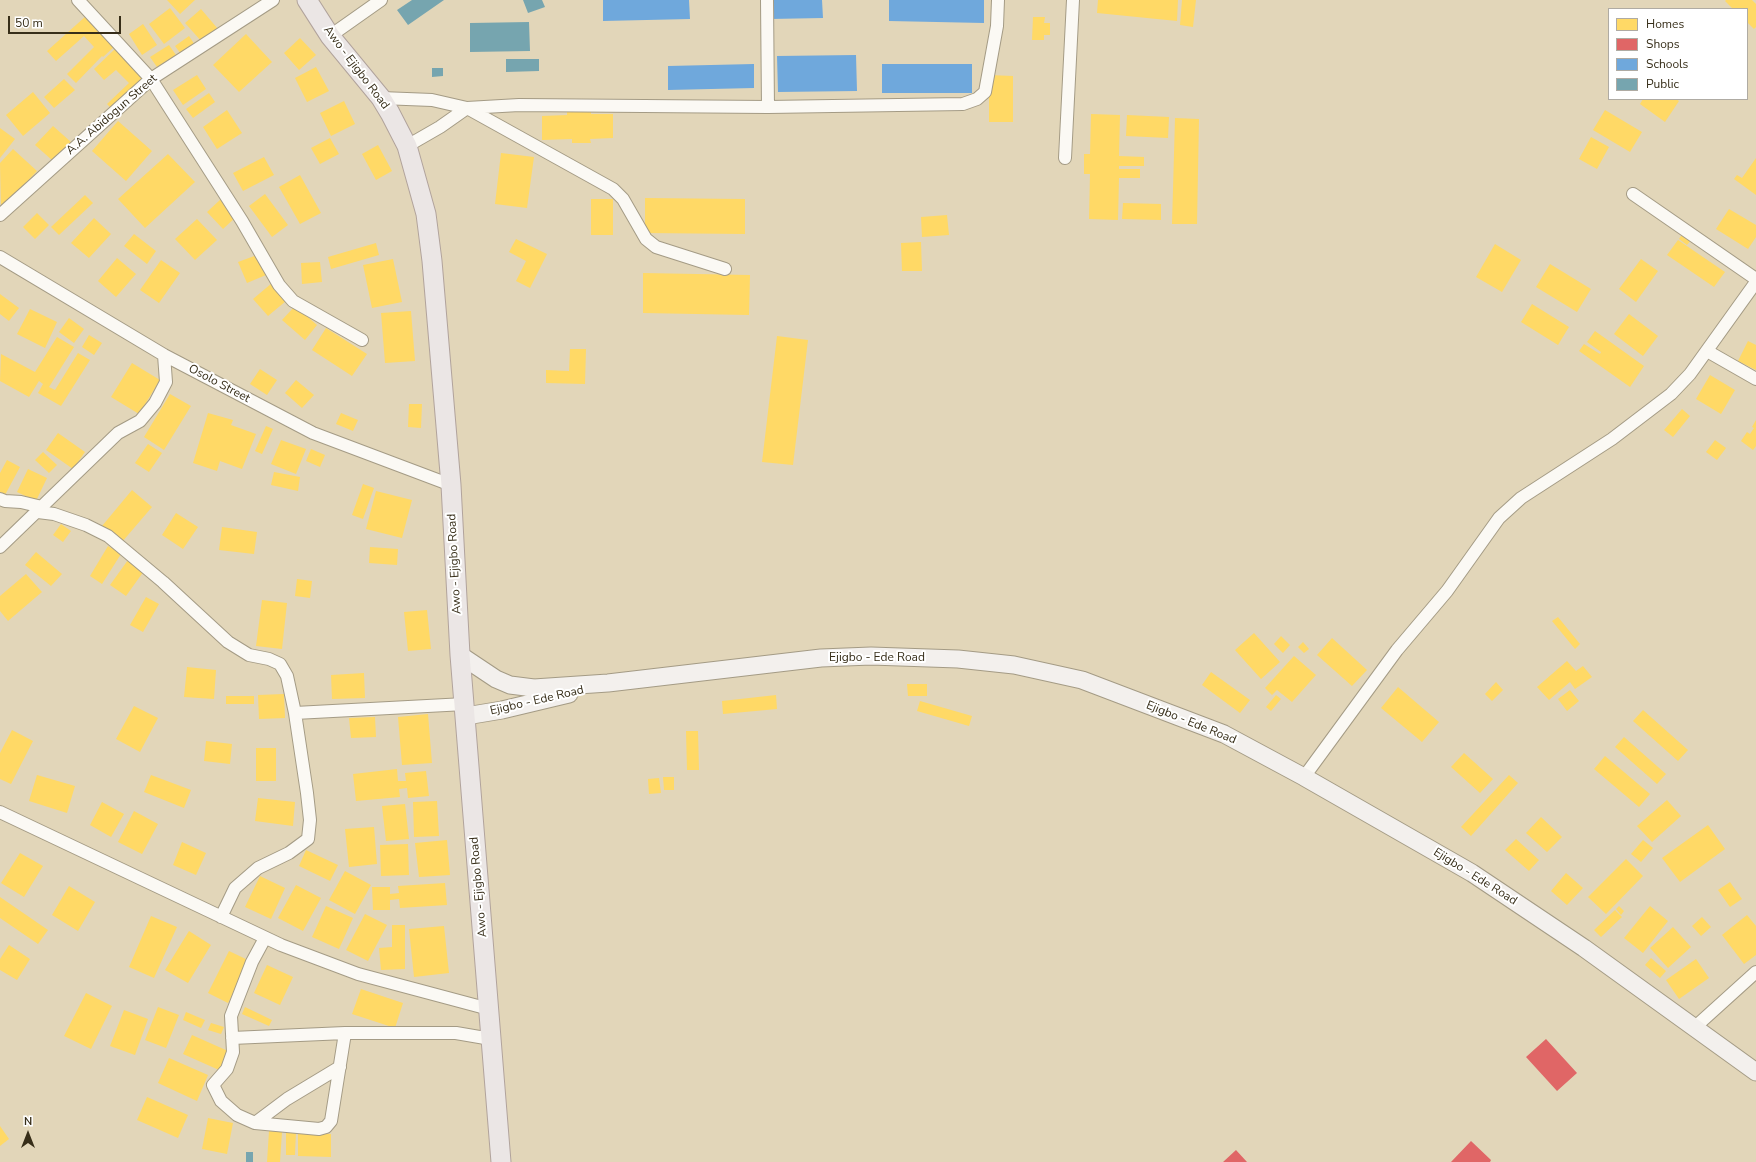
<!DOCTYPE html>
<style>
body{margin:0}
#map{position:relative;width:1756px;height:1162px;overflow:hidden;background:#e2d6b9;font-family:"Nunito Sans",sans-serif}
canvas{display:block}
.legend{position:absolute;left:1608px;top:8px;width:140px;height:92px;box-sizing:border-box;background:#fff;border:1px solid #afaba3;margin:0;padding:5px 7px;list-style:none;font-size:12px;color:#372e19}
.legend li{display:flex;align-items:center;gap:8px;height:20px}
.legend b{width:20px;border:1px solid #afaba3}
.north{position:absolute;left:8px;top:1114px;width:40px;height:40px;-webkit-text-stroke:3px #fff;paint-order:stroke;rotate:0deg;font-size:11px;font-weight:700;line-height:16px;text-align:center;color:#372e19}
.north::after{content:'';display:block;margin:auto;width:14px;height:18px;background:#372e19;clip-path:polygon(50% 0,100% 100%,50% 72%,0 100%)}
.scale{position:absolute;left:8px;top:16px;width:113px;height:18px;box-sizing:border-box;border:2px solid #372e19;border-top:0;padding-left:5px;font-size:12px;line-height:14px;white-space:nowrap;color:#372e19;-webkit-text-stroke:3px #fff;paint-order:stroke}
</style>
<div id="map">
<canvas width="1756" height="1162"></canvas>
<ul class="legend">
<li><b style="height:11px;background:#ffd966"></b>Homes</li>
<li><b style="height:11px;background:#e06666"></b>Shops</li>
<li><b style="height:11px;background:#6fa8dc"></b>Schools</li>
<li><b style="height:11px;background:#76a5af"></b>Public</li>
</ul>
<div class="north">N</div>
<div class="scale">50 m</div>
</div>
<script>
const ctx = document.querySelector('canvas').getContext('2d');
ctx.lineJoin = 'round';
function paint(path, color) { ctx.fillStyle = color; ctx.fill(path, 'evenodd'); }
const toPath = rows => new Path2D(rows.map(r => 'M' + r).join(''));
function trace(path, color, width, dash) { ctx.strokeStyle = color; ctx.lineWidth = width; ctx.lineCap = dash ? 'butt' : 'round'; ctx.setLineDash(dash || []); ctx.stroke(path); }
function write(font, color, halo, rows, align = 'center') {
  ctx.font = font + ' "Nunito Sans",sans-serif'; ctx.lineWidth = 4; ctx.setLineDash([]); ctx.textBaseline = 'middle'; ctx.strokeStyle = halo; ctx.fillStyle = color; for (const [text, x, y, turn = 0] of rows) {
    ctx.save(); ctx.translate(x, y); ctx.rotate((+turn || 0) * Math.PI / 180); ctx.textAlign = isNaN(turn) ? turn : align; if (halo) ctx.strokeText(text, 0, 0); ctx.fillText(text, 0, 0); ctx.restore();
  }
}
paint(toPath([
 [167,0,195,0,180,14],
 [1098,0,1178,0,1177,21,1097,13],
 [1182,0,1196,0,1193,27,1180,25],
 [1726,0,1752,0,1756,4,1756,27,1754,29,1747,22,1747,9,1733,9,1725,1],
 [170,8,185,28,164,44,149,24],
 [201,9,218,29,202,42,185,23],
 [86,16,114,47,103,57,102,56,76,83,67,74,94,47,84,36,56,61,47,51],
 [1033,17,1045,17,1044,23,1050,23,1050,35,1044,35,1044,40,1032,40],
 [143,24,157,45,142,55,129,34],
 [246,34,272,62,239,92,213,65],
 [189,36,195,45,181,54,175,46],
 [300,38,316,55,299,70,284,53],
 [169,45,176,55,157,67,150,57],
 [115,49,146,81,113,110,107,104,129,83,116,70,104,80,94,69],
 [316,67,329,91,307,102,295,78],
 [197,75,206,89,183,105,173,90],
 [989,75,1013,76,1013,122,989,122],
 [64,79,75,90,54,108,44,97],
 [33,92,50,113,23,136,6,115],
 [209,93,215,102,193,118,186,109],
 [1643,99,1676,99,1679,101,1665,122,1640,104],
 [344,101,355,124,331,136,320,113],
 [227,110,242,133,217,149,203,127],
 [1605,110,1642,132,1630,152,1593,130],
 [567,111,591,111,591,114,613,114,613,138,590,139,591,143,572,143,572,139,542,140,542,116,567,115],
 [1091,114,1120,115,1119,156,1144,157,1144,166,1119,166,1119,169,1140,169,1140,178,1119,178,1118,220,1089,219,1090,174,1084,174,1084,154,1090,154],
 [1127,115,1169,117,1168,138,1126,136],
 [1175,118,1199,119,1197,224,1172,224],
 [118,121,152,151,126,181,92,151],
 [53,126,71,142,53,161,35,145],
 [0,128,15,139,0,158],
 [1591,137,1609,147,1597,169,1579,159],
 [330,138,339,154,320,164,311,148],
 [378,145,392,171,376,180,362,154],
 [13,149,37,171,1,209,0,163],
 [501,153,534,157,527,208,495,204],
 [168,154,195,182,145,228,118,199],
 [264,157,274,175,243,191,233,173],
 [1756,158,1756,195,1734,179,1737,175,1742,178],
 [300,175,321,213,300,224,279,187],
 [265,194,288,225,272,237,249,206],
 [85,195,93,203,59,235,51,227],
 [645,198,745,199,745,234,645,233],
 [221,199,237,216,223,229,207,212],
 [591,199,613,199,613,235,591,235],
 [1123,203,1161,204,1161,220,1122,219],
 [1729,209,1756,225,1756,237,1748,249,1716,229],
 [37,213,49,225,35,239,23,227],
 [947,215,949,235,922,237,921,217],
 [94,218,111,234,89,258,71,243],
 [197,219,217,240,195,260,175,239],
 [1683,233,1692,239,1687,245,1679,239],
 [134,234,156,251,147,264,124,246],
 [516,239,547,254,530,288,516,281,526,261,509,252],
 [1678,240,1725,272,1714,287,1667,255],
 [921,242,922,271,902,271,901,243],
 [376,243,379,255,331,269,328,257],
 [1495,244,1521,260,1502,292,1476,277],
 [257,255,266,275,247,283,238,262],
 [117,258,136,274,116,297,98,281],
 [393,259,402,302,372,308,363,265],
 [1641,259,1658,271,1636,302,1619,289],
 [161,260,180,273,159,303,140,290],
 [320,262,322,282,302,284,301,263],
 [1550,264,1591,289,1577,312,1536,287],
 [643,273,750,275,749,315,643,313],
 [272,283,286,301,268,316,253,299],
 [0,294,19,308,9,321,0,314],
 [1532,304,1569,327,1558,345,1521,322],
 [295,306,317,325,305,340,282,320],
 [30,309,57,322,45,348,17,334],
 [411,311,415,361,385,363,381,313],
 [1629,314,1658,336,1643,356,1614,334],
 [69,318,84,329,74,343,59,332],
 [326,328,367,354,352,376,312,350],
 [1595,331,1644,366,1630,387,1579,351,1584,344,1600,354,1601,352,1587,342],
 [89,335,102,343,94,355,82,347],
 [777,336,808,340,793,465,762,462],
 [57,337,74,347,49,387,55,390,78,353,90,360,61,406,38,393,43,384,39,381,29,397,0,381,1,354,35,372],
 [1748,341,1756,345,1756,370,1738,361],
 [570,349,586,349,585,384,546,383,546,370,569,371],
 [132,363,160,380,139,414,111,397],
 [260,369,277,380,267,395,250,384],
 [1710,375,1735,390,1721,414,1696,399],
 [296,380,314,395,302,408,285,393],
 [170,394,191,406,164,450,144,437],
 [409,404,422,404,421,428,408,427],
 [1682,409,1690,416,1673,437,1664,430],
 [208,413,233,420,231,425,256,434,242,469,220,461,217,471,193,463],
 [341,413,358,420,353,431,336,424],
 [1756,420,1756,446,1753,450,1741,441,1747,432,1750,434,1754,428,1752,427],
 [266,426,273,429,262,454,255,451],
 [58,433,85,452,73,469,46,450],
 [281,440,306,449,296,474,271,464],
 [1715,440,1726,448,1717,460,1706,452],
 [148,444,162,453,149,472,135,463],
 [311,449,325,455,320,467,306,461],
 [43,452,57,465,49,473,35,460],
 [7,460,20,467,5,495,0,492,0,473],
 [28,469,47,478,36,501,17,492],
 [274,472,300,477,298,491,271,485],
 [363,484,374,488,363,519,352,515],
 [132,490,152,507,122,542,102,526],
 [376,491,412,500,402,538,366,529],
 [176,513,198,527,183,549,162,535],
 [61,524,71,531,63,542,53,535],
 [222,527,257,532,254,554,219,550],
 [108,546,121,554,102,584,90,576],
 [370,547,398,549,397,565,369,563],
 [36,552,62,574,51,586,25,565],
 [128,560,144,571,126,596,110,585],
 [26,574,42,592,8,621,0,611,0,596],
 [297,579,312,581,310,598,295,596],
 [146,597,159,604,143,632,130,625],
 [262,600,287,603,282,649,256,646],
 [427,610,431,649,408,651,404,612],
 [1558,617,1580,644,1575,649,1552,621],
 [1254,633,1280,662,1261,679,1235,650],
 [1281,636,1290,645,1283,653,1274,644],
 [1332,638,1367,670,1352,686,1317,655],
 [1303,642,1309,649,1304,653,1298,647],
 [1294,656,1316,675,1292,702,1277,690,1272,695,1265,688],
 [1567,661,1576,671,1583,666,1592,677,1575,689,1570,682,1549,700,1537,687],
 [187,667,216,670,214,699,184,697],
 [1211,672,1250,700,1240,713,1202,685],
 [364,673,365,698,332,699,331,675],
 [1496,682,1503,690,1492,701,1485,694],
 [907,684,927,684,927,696,908,696],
 [1398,687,1439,722,1422,742,1381,708],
 [1570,690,1579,701,1567,711,1558,699],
 [284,694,285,718,259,719,258,695],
 [776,695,777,709,723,714,722,701],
 [1276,695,1281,699,1271,711,1266,707],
 [226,696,254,696,254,704,226,704],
 [920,701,972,716,969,726,917,711],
 [134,706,158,718,140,752,116,739],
 [1643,710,1688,750,1678,761,1633,721],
 [428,714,432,763,402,765,398,717],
 [375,717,376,737,351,738,349,718],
 [12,730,33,741,11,784,0,779,0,753],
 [686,731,698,731,699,770,687,770],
 [1624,737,1666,774,1657,784,1615,747],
 [206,741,232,744,230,764,204,761],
 [256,748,276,748,276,781,256,781],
 [1464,753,1493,779,1480,793,1451,767],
 [1605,756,1650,794,1639,807,1594,769],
 [397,769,398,781,406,781,405,773,426,771,429,796,408,798,407,788,399,789,400,797,356,801,353,774],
 [37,775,75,786,67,813,29,801],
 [151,775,191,790,184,808,144,792],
 [1509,775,1518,783,1471,836,1461,827],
 [663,777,674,777,674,790,664,790],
 [659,778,661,793,649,794,648,779],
 [258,798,295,802,293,826,255,821],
 [1667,800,1681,816,1652,842,1637,826],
 [437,801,439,836,414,837,413,802],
 [102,802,124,814,111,837,90,825],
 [405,804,409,839,386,841,382,806],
 [134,811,158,824,142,854,118,842],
 [1541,817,1562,837,1547,852,1526,833],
 [1708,825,1725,849,1680,882,1662,858],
 [374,827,377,864,349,867,345,829],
 [1516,839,1539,860,1529,871,1505,850],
 [447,840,450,875,419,877,415,843],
 [1643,840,1653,848,1641,862,1631,854],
 [182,842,206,853,196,875,173,865],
 [408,844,409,875,381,876,380,845],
 [306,850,338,865,330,881,299,866],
 [20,853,43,866,24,897,1,883],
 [1626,859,1643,876,1606,914,1588,897],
 [345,871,371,885,355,914,329,900],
 [1566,873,1583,888,1567,905,1551,891],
 [260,876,285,888,271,919,245,907],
 [1730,882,1742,899,1730,907,1718,890],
 [445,883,447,905,400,908,399,899,390,900,390,910,373,910,372,887,390,887,390,894,399,893,398,886],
 [296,885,321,898,303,931,278,918],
 [69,886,95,902,78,931,52,915],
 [0,897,48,930,38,944,0,918],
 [326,906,353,918,339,949,312,937],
 [1619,906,1624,911,1621,915,1616,909],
 [1650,906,1668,921,1643,953,1624,938],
 [1615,910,1622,917,1601,937,1594,930],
 [365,914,387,925,368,961,346,950],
 [1747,915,1756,926,1756,955,1744,964,1722,935],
 [151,916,177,927,154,978,129,967],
 [1702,917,1711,927,1701,936,1692,926],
 [392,925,405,925,405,969,381,970,379,948,392,947],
 [444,926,449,973,414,977,409,929],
 [1673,927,1691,947,1668,968,1650,948],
 [189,931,211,945,188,983,165,970],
 [9,945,30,959,17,980,0,970,0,959],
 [229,951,250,961,228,1003,208,993],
 [1651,958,1666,971,1660,978,1645,965],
 [1696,959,1709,978,1679,999,1666,980],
 [267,965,293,977,280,1005,254,993],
 [361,989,403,1003,395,1028,352,1014],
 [86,993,112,1006,91,1049,64,1036],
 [158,1007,179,1015,166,1048,145,1040],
 [245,1007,272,1020,269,1026,242,1014],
 [124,1010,148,1019,135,1055,110,1046],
 [186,1012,205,1020,201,1028,183,1020],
 [211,1023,224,1027,221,1034,208,1030],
 [192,1035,228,1051,219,1070,183,1054],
 [169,1058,208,1075,197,1101,158,1083],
 [147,1097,188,1115,178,1138,137,1120],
 [208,1118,233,1123,227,1154,202,1149],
 [0,1126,9,1139,0,1146],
 [269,1131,282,1132,280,1162,267,1162],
 [286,1131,296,1131,295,1155,286,1155],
 [298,1133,331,1134,331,1157,298,1156]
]), '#ffd966');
paint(toPath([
 [1546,1039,1577,1073,1557,1091,1526,1057],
 [1471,1141,1491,1160,1490,1162,1451,1162],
 [1236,1150,1247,1162,1223,1162]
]), '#e06666');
paint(toPath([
 [603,0,689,0,690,19,603,21],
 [769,0,822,0,823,18,770,19],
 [889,0,984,0,984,23,889,21],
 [856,55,857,91,778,92,777,56],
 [754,64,754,88,668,90,668,66],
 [882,64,972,64,972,93,882,93]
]), '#6fa8dc');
paint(toPath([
 [412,0,444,0,408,25,397,10],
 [523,0,542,0,545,7,528,13],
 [529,22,530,51,470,52,470,23],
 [506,59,539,59,539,71,506,72],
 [432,68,443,68,443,76,432,77],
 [246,1152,253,1152,253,1162,246,1162]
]), '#76a5af');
const street = toPath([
 [78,0,151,79,242,221,279,285,293,301,362,340],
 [767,0,768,107],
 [330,36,381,0],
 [381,98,432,100,467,108,613,189,623,199,646,239,656,247,725,269],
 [407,146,440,127,467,108,519,105,768,107,963,104,977,99,985,92,997,26,998,0],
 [1065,158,1073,0],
 [1633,194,1756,279],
 [0,215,151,79,273,0],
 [0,257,164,355,313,433,451,485],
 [1707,351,1756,379],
 [0,499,5,501,21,502,42,507],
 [38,512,54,514,86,525,108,536,163,582,228,642,249,655,269,659,280,664,287,676,295,713,307,793,310,820,308,839,289,853,258,868,235,888,221,917],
 [0,547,118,433,140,421,155,403,166,382,164,355],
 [295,713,465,704],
 [1304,777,1397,650,1447,591,1499,518,1521,498,1612,439,1671,394,1690,374,1756,282],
 [0,812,281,945,358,974,489,1009],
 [265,938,252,962,231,1016,233,1052,227,1069,213,1085,221,1101,237,1115,255,1123,319,1129,326,1127,331,1121,345,1033],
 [1694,1028,1756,972],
 [232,1038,345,1033,456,1033,491,1039],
 [255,1123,287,1099,340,1067]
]);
const secondary = toPath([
 [460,655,496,679,510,685,534,688,608,683,821,658,871,656,958,659,1014,665,1082,680,1224,734,1304,777,1472,873,1584,948,1756,1072],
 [466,716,502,710,569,694]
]);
const primary = toPath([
 [307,0,330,36,381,98,390,113,407,146,426,214,432,261,451,485,460,655,501,1162]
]);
trace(street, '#a49b85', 14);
trace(secondary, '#a49b85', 19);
trace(primary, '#b1a39c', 21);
trace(street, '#fbf9f4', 12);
trace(secondary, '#f3f0ed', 17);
trace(primary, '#ebe6e5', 19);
write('12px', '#372e19', '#fff', [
 ["Awo - Ejigbo Road",356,68,53],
 ["A.A. Abidogun Street",112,115,-41],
 ["Osolo Street",219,384,28],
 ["Awo - Ejigbo Road",455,564,-93],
 ["Ejigbo - Ede Road",877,658],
 ["Ejigbo - Ede Road",537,701,-13],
 ["Ejigbo - Ede Road",1191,723,22],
 ["Ejigbo - Ede Road",1475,877,32],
 ["Awo - Ejigbo Road",479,887,-95]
]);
</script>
